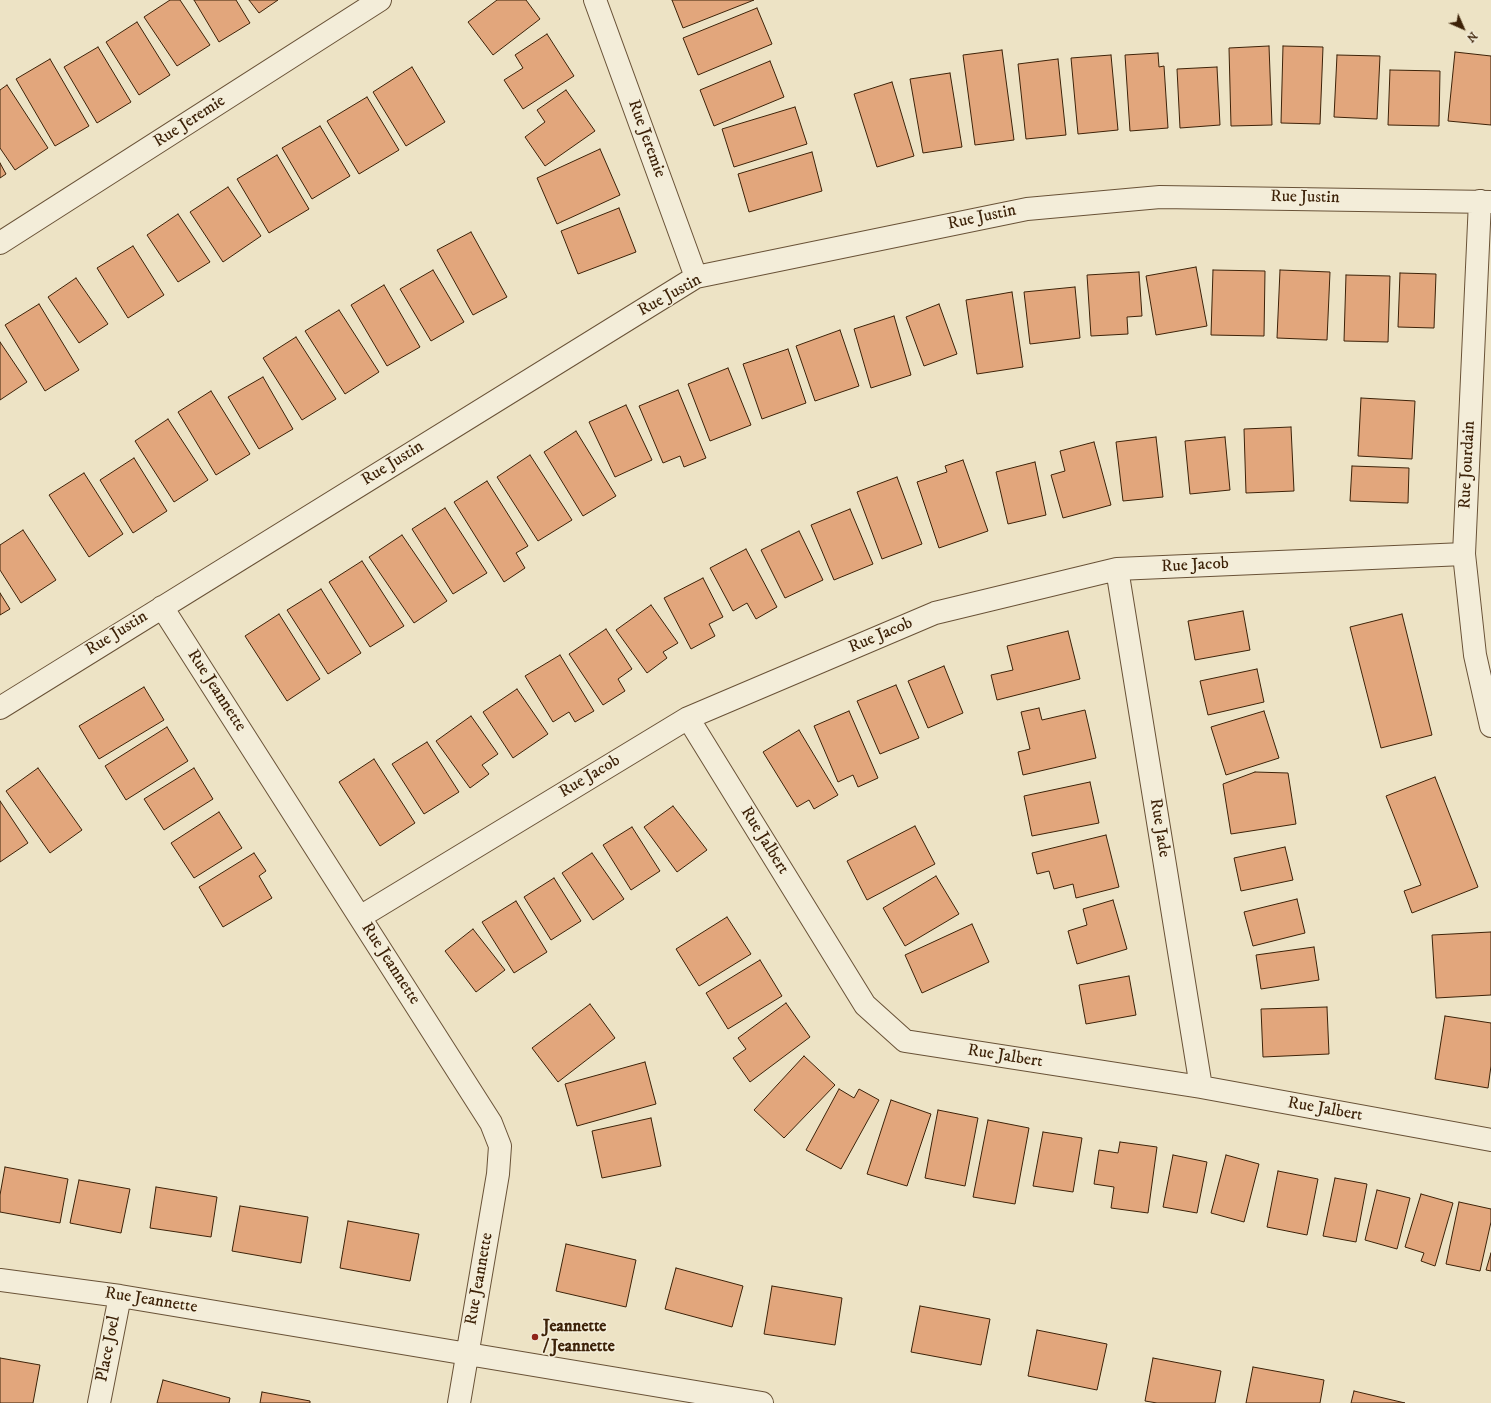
<!DOCTYPE html>
<style>
body{margin:0}
#map{position:relative;width:1491px;height:1403px;overflow:hidden;background:#ede3c5;font-family:"IM FELL DW Pica",serif}
canvas{display:block}
.north{position:absolute;left:1443px;top:8px;width:40px;height:40px;-webkit-text-stroke:3px #f3edd9;paint-order:stroke;rotate:135deg;font-size:11px;font-weight:700;line-height:16px;text-align:center;color:#3d2208}
.north::after{content:'';display:block;margin:auto;width:14px;height:18px;background:#3d2208;clip-path:polygon(50% 0,100% 100%,50% 72%,0 100%)}
</style>
<div id="map">
<canvas width="1491" height="1403"></canvas>
<div class="north">N</div>
</div>
<script>
const ctx = document.querySelector('canvas').getContext('2d');
ctx.lineJoin = 'round';
function paint(path, color) { ctx.fillStyle = color; ctx.fill(path, 'evenodd'); }
const toPath = rows => new Path2D(rows.map(r => 'M' + r).join(''));
function trace(path, color, width, dash) { ctx.strokeStyle = color; ctx.lineWidth = width; ctx.lineCap = dash ? 'butt' : 'round'; ctx.setLineDash(dash || []); ctx.stroke(path); }
function write(font, color, halo, rows, align = 'center') {
  ctx.font = font + ' "IM FELL DW Pica",serif'; ctx.lineWidth = 3; ctx.setLineDash([]); ctx.textBaseline = 'middle'; ctx.strokeStyle = halo; ctx.fillStyle = color; for (const [text, x, y, turn = 0] of rows) {
    ctx.save(); ctx.translate(x, y); ctx.rotate((+turn || 0) * Math.PI / 180); ctx.textAlign = isNaN(turn) ? turn : align; if (halo) ctx.strokeText(text, 0, 0); ctx.fillText(text, 0, 0); ctx.restore();
  }
}
const building = toPath([
 [170,0,180,0,210,45,177,66,144,17,170,0],
 [194,0,236,0,250,23,219,42,194,0],
 [249,0,278,0,259,13,249,0],
 [497,0,526,0,540,19,493,55,468,22,497,0],
 [672,0,754,0,683,28,672,0],
 [757,8,772,44,698,75,683,38,757,8],
 [137,22,170,75,139,95,106,42,137,22],
 [547,34,574,76,523,109,504,80,523,68,515,55,547,34],
 [1269,46,1272,125,1231,126,1229,48,1269,46],
 [1283,46,1323,47,1320,124,1281,123,1283,46],
 [98,47,131,102,97,123,64,67,98,47],
 [1002,50,1014,140,975,145,963,55,1002,50],
 [1455,52,1491,56,1491,125,1448,121,1455,52],
 [1158,53,1159,67,1164,66,1168,128,1130,131,1125,55,1158,53],
 [1111,55,1118,130,1078,134,1071,58,1111,55],
 [1337,55,1380,56,1377,119,1334,117,1337,55],
 [50,59,89,126,55,146,16,79,50,59],
 [1058,59,1066,135,1026,139,1018,64,1058,59],
 [770,61,784,97,714,126,700,90,770,61],
 [412,67,445,122,406,146,373,92,412,67],
 [1217,67,1220,125,1180,128,1177,69,1217,67],
 [1390,70,1440,71,1439,126,1388,125,1390,70],
 [950,73,962,147,923,153,910,79,950,73],
 [892,82,914,156,877,167,854,94,892,82],
 [7,85,48,148,15,170,0,148,0,90,7,85],
 [566,90,595,131,545,166,525,137,545,122,537,110,566,90],
 [367,97,399,150,359,174,327,121,367,97],
 [795,107,807,144,734,167,722,129,795,107],
 [320,126,350,176,312,199,282,148,320,126],
 [600,149,620,195,557,224,537,178,600,149],
 [812,152,822,191,749,212,738,174,812,152],
 [277,155,309,209,269,233,237,179,277,155],
 [0,163,6,174,0,178,0,163],
 [228,187,261,236,223,262,190,212,228,187],
 [619,208,636,252,578,274,561,231,619,208],
 [178,214,210,262,178,282,147,235,178,214],
 [471,232,507,297,473,315,437,250,471,232],
 [133,246,164,295,128,318,97,268,133,246],
 [1196,267,1207,326,1156,335,1146,276,1196,267],
 [433,270,464,322,431,341,400,289,433,270],
 [1213,270,1265,271,1264,336,1211,335,1213,270],
 [1280,270,1330,272,1327,340,1277,338,1280,270],
 [1139,272,1142,316,1127,317,1128,334,1091,336,1087,275,1139,272],
 [1400,273,1436,274,1434,328,1398,327,1400,273],
 [1346,275,1390,276,1388,342,1344,341,1346,275],
 [76,278,108,324,79,343,48,297,76,278],
 [384,285,420,347,387,366,351,305,384,285],
 [1075,287,1080,338,1030,344,1024,292,1075,287],
 [1012,292,1023,367,977,374,966,300,1012,292],
 [39,304,79,370,45,391,5,325,39,304],
 [939,304,957,354,924,366,906,317,939,304],
 [339,310,379,372,345,394,305,331,339,310],
 [894,316,911,375,871,388,854,329,894,316],
 [840,330,859,386,815,401,796,346,840,330],
 [296,337,336,399,302,420,263,358,296,337],
 [0,342,27,382,0,400,0,342],
 [788,349,806,403,762,419,743,364,788,349],
 [728,368,751,425,710,441,688,384,728,368],
 [263,377,293,429,259,449,228,397,263,377],
 [678,390,706,458,684,467,680,456,663,463,639,406,678,390],
 [211,391,250,454,216,475,178,412,211,391],
 [1361,398,1415,401,1412,459,1358,456,1361,398],
 [626,405,652,460,615,477,589,422,626,405],
 [168,419,208,480,174,502,135,441,168,419],
 [1291,427,1294,491,1246,493,1244,429,1291,427],
 [576,431,616,496,583,516,544,452,576,431],
 [1156,437,1163,497,1123,501,1116,442,1156,437],
 [1225,437,1230,490,1190,494,1185,441,1225,437],
 [1094,442,1111,505,1063,518,1051,475,1065,471,1060,451,1094,442],
 [530,455,572,520,538,541,497,477,530,455],
 [134,458,167,511,133,533,100,480,134,458],
 [963,460,988,531,939,548,917,482,947,472,945,466,963,460],
 [1035,462,1046,515,1008,524,996,472,1035,462],
 [1352,466,1409,468,1408,503,1350,501,1352,466],
 [84,473,123,534,89,557,49,495,84,473],
 [897,477,922,544,882,559,857,492,897,477],
 [487,481,528,546,516,553,525,568,504,582,454,502,487,481],
 [445,508,487,573,453,594,412,529,445,508],
 [850,509,873,564,834,580,811,525,850,509],
 [23,530,56,580,21,603,0,570,0,545,23,530],
 [799,531,823,580,785,598,761,550,799,531],
 [402,535,447,601,414,623,369,557,402,535],
 [746,549,777,607,756,619,747,603,733,611,710,568,746,549],
 [362,561,404,626,370,647,329,582,362,561],
 [703,578,723,617,709,624,715,636,691,649,664,598,703,578],
 [321,589,361,653,328,674,287,610,321,589],
 [0,593,10,609,0,615,0,593],
 [651,605,678,643,663,652,667,658,647,673,616,630,651,605],
 [1243,611,1250,650,1195,660,1188,621,1243,611],
 [279,614,320,679,287,701,245,636,279,614],
 [1402,614,1432,735,1381,748,1350,627,1402,614],
 [606,629,632,669,618,679,625,691,603,705,569,654,606,629],
 [1068,631,1080,679,997,700,991,675,1013,670,1007,646,1068,631],
 [560,655,594,711,575,722,569,712,553,722,525,676,560,655],
 [944,666,963,713,928,728,908,681,944,666],
 [1257,669,1264,702,1208,715,1200,681,1257,669],
 [896,685,919,738,880,754,857,701,896,685],
 [144,687,164,720,99,759,79,726,144,687],
 [517,689,548,734,513,758,483,712,517,689],
 [1039,708,1042,720,1085,710,1096,758,1023,775,1018,752,1030,749,1021,712,1039,708],
 [849,711,878,778,858,787,853,775,838,782,814,726,849,711],
 [1264,711,1279,758,1226,775,1211,727,1264,711],
 [471,716,498,754,482,765,489,774,470,788,436,741,471,716],
 [167,727,188,761,126,800,105,766,167,727],
 [799,730,838,795,814,809,809,800,797,807,763,752,799,730],
 [427,742,459,792,424,814,392,764,427,742],
 [374,759,415,823,380,846,339,782,374,759],
 [38,768,82,830,50,853,6,791,38,768],
 [194,768,213,799,164,830,144,799,194,768],
 [1255,772,1288,773,1296,824,1231,834,1223,784,1255,772],
 [1435,777,1478,887,1412,913,1404,891,1421,885,1386,796,1435,777],
 [1090,782,1099,823,1032,836,1024,796,1090,782],
 [0,801,28,843,0,862,0,801],
 [673,806,707,850,677,872,644,827,673,806],
 [219,812,242,848,194,878,171,843,219,812],
 [915,826,935,864,867,900,847,861,915,826],
 [632,827,660,871,631,890,603,845,632,827],
 [1106,835,1119,887,1076,898,1073,884,1054,889,1049,871,1037,874,1032,853,1106,835],
 [1285,847,1293,880,1241,891,1234,858,1285,847],
 [254,853,266,871,259,876,272,898,223,927,199,887,254,853],
 [592,853,624,899,593,920,562,873,592,853],
 [936,876,959,914,905,946,883,908,936,876],
 [554,878,581,921,551,940,524,897,554,878],
 [1297,899,1305,933,1253,946,1244,912,1297,899],
 [1113,900,1127,949,1077,964,1068,931,1087,925,1083,909,1113,900],
 [516,901,547,952,514,973,482,922,516,901],
 [727,917,751,954,699,986,676,949,727,917],
 [972,924,989,962,922,993,905,955,972,924],
 [473,929,505,970,476,992,445,951,473,929],
 [1491,932,1491,995,1436,998,1432,935,1491,932],
 [1314,947,1319,980,1261,989,1256,955,1314,947],
 [760,960,782,996,728,1029,706,993,760,960],
 [1129,976,1136,1015,1086,1024,1079,985,1129,976],
 [786,1003,810,1037,750,1082,733,1058,746,1049,738,1038,786,1003],
 [590,1004,615,1038,558,1082,532,1048,590,1004],
 [1327,1007,1329,1054,1263,1057,1261,1009,1327,1007],
 [1445,1016,1491,1023,1491,1066,1488,1088,1435,1079,1445,1016],
 [804,1056,835,1085,784,1138,754,1110,804,1056],
 [645,1062,656,1104,577,1126,565,1084,645,1062],
 [839,1089,854,1098,859,1089,879,1100,841,1169,806,1150,839,1089],
 [891,1100,931,1114,907,1186,867,1174,891,1100],
 [938,1110,978,1118,965,1186,925,1178,938,1110],
 [651,1118,661,1166,602,1178,592,1131,651,1118],
 [988,1120,1029,1128,1015,1204,973,1197,988,1120],
 [1043,1132,1082,1138,1073,1192,1033,1186,1043,1132],
 [1120,1142,1157,1147,1148,1213,1111,1208,1114,1187,1094,1184,1099,1150,1118,1153,1120,1142],
 [1173,1155,1207,1162,1197,1213,1163,1207,1173,1155],
 [1226,1155,1259,1164,1244,1222,1211,1213,1226,1155],
 [5,1167,68,1179,60,1223,0,1212,0,1195,5,1167],
 [1278,1171,1318,1179,1307,1235,1267,1227,1278,1171],
 [1335,1178,1367,1184,1356,1242,1323,1236,1335,1178],
 [79,1180,130,1189,121,1233,70,1223,79,1180],
 [156,1187,217,1197,211,1237,150,1228,156,1187],
 [1377,1190,1410,1198,1397,1249,1365,1240,1377,1190],
 [1421,1194,1453,1203,1435,1266,1421,1261,1424,1253,1405,1247,1421,1194],
 [1459,1202,1491,1209,1491,1222,1480,1271,1446,1264,1459,1202],
 [240,1206,308,1217,301,1263,232,1251,240,1206],
 [348,1221,419,1234,410,1281,340,1268,348,1221],
 [566,1244,636,1260,626,1307,556,1291,566,1244],
 [1491,1253,1491,1271,1486,1270,1491,1253],
 [676,1268,743,1286,732,1327,665,1309,676,1268],
 [772,1286,842,1298,835,1345,764,1334,772,1286],
 [920,1306,990,1319,981,1365,911,1352,920,1306],
 [1037,1330,1107,1344,1097,1390,1028,1376,1037,1330],
 [0,1358,40,1365,33,1403,0,1403,0,1358],
 [1153,1358,1221,1371,1215,1403,1157,1403,1145,1401,1153,1358],
 [1253,1367,1324,1380,1320,1403,1246,1403,1253,1367],
 [163,1380,230,1398,229,1403,157,1403,163,1380],
 [1354,1391,1405,1403,1351,1403,1354,1391],
 [262,1392,310,1401,310,1403,260,1403,262,1392]
]);
paint(building, '#e2a67c');
trace(building, '#3d2208', 1);
const minor = toPath([
 [595,0,696,277],
 [1480,201,1464,554,1475,655,1491,726],
 [0,243,380,0],
 [1117,569,1201,1087],
 [162,607,491,1123,500,1146,498,1174,459,1403],
 [0,708,696,277,1027,209,1160,197,1491,202],
 [688,718,865,1005,905,1041,1201,1087,1491,1140],
 [360,917,688,718,935,613,1117,569,1464,554],
 [0,1280,120,1296,762,1403],
 [99,1403,120,1296]
]);
trace(minor, '#695237', 24);
trace(minor, '#f3edd9', 22);
for (const [x, y, r, color] of [
 [535,1337,4,"#8f2418"]
]) { const dot = new Path2D(); dot.arc(x, y, r, 0, 2 * Math.PI); ctx.fillStyle = color; ctx.fill(dot); trace(dot, '#f3edd9', 1.5); }
write('17px', '#3d2208', '#f3edd9', [
 ["Rue Jeremie",190,122,-33],
 ["Rue Jeremie",646,139,70],
 ["Rue Justin",1305,198,1],
 ["Rue Justin",982,218,-12],
 ["Rue Justin",670,296,-29],
 ["Rue Justin",393,464,-32],
 ["Rue Jourdain",1468,465,-87],
 ["Rue Jacob",1195,566,-3],
 ["Rue Justin",117,634,-32],
 ["Rue Jacob",881,636,-23],
 ["Rue Jeannette",216,691,57],
 ["Rue Jacob",590,777,-31],
 ["Rue Jade",1159,828,81],
 ["Rue Jalbert",764,841,58],
 ["Rue Jeannette",390,964,57],
 ["Rue Jalbert",1005,1057,9],
 ["Rue Jalbert",1325,1110,10],
 ["Rue Jeannette",480,1279,-80],
 ["Rue Jeannette",151,1301,9],
 ["Place Joel",109,1349,-79]
]);
write('bold 17px', '#3d2208', '#f3edd9', [
 ["Jeannette",543,1327],
 ["/ Jeannette",543,1347]
], 'left');
</script>
